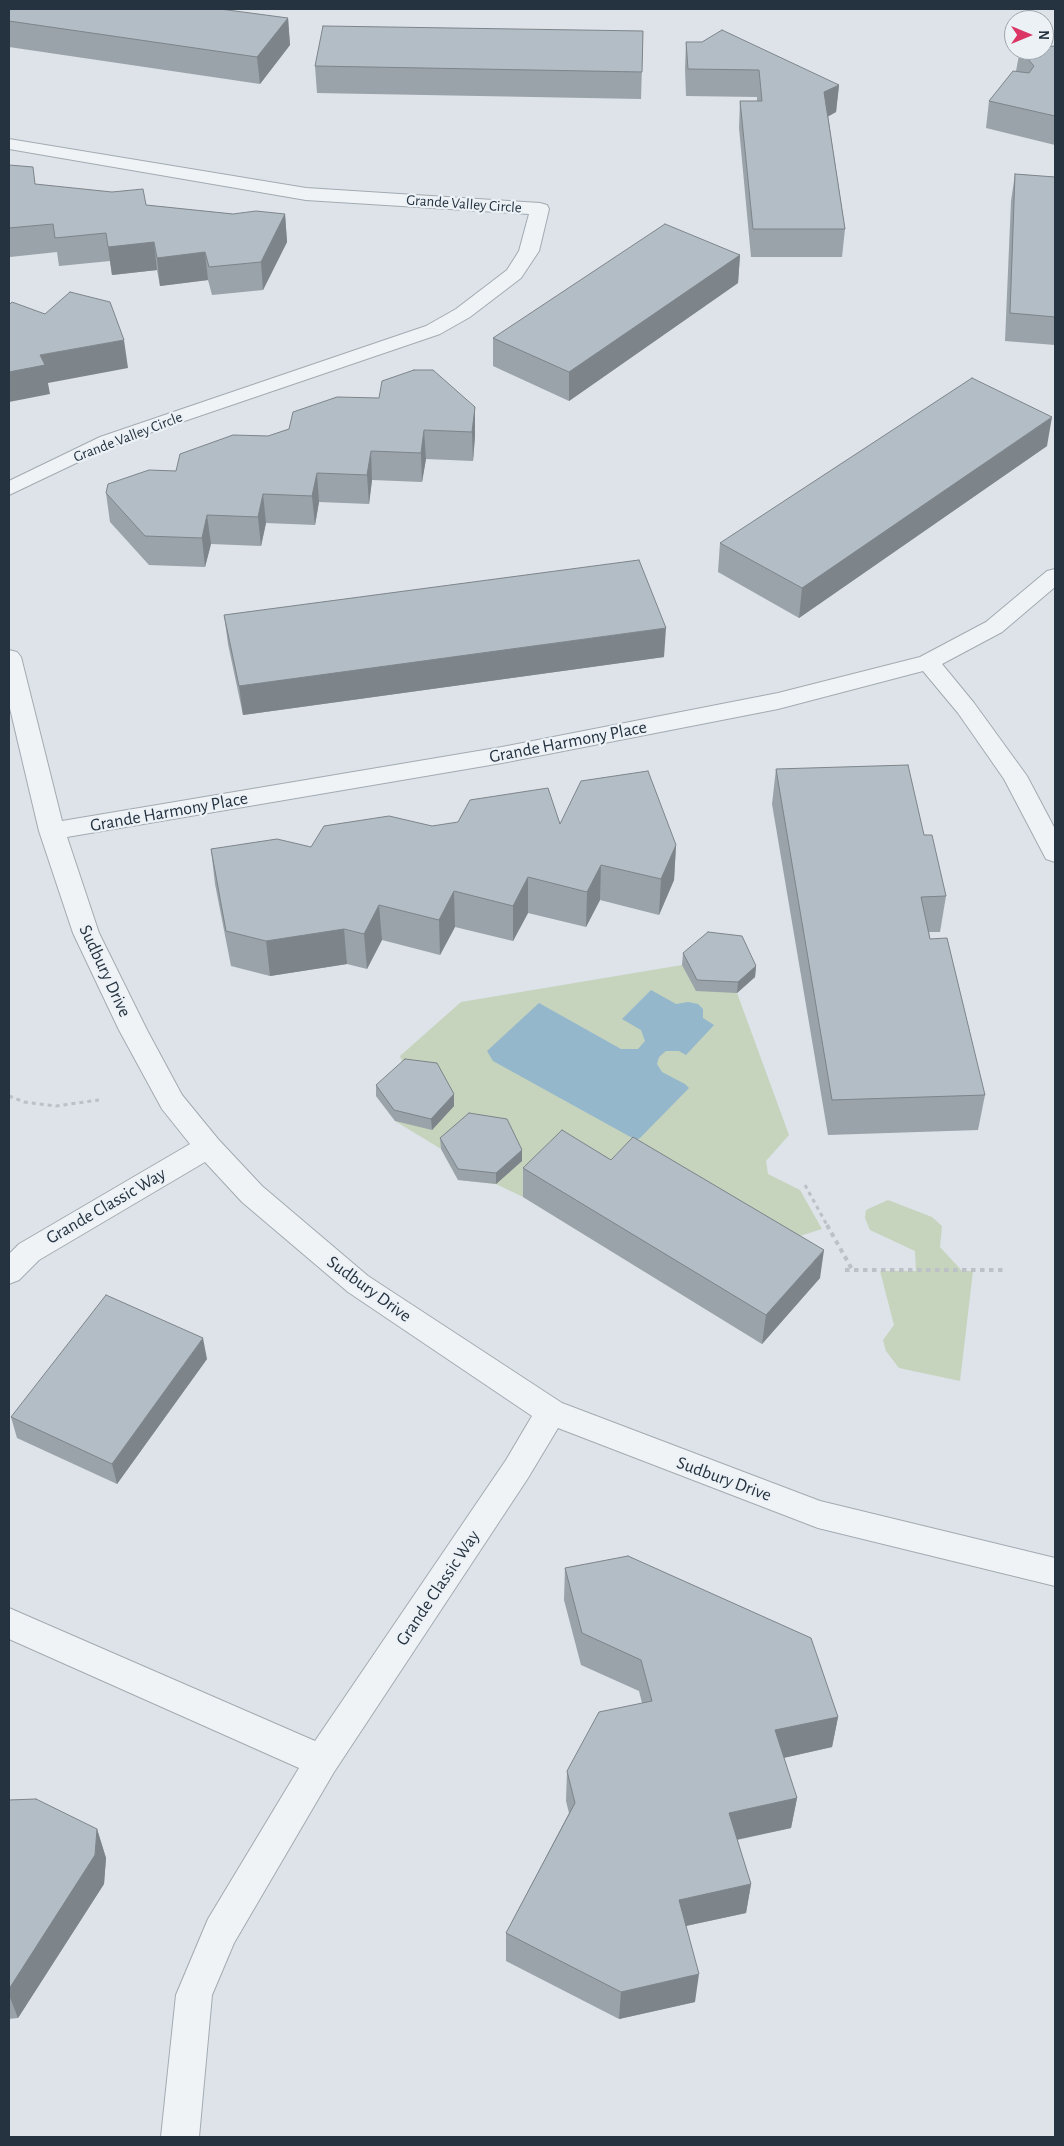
<!DOCTYPE html>
<style>
body{margin:0}
#map{position:relative;width:1064px;height:2146px;overflow:hidden;background:#dde3e8;font-family:"Alegreya Sans",sans-serif}
canvas{display:block}
.frame{position:absolute;inset:0;border:10px solid #253340;pointer-events:none}
.north{position:absolute;left:1004px;top:10px;width:50px;height:50px;box-sizing:border-box;background:#ecf1f6;border:1px solid #9ca5ad;border-radius:50%;rotate:90deg;font-size:14px;font-weight:700;line-height:20px;text-align:center;color:#253340}
.north::after{content:'';display:block;margin:auto;width:18px;height:22px;background:#da3565;clip-path:polygon(50% 0,100% 100%,50% 72%,0 100%)}
</style>
<div id="map">
<canvas width="1064" height="2146"></canvas>
<div class="frame"></div>
<div class="north">N</div>
</div>
<script>
const ctx = document.querySelector('canvas').getContext('2d');
ctx.lineJoin = 'round';
function paint(path, color) { ctx.fillStyle = color; ctx.fill(path, 'evenodd'); }
const toPath = rows => new Path2D(rows.map(r => 'M' + r).join(''));
function trace(path, color, width, dash) { ctx.strokeStyle = color; ctx.lineWidth = width; ctx.lineCap = dash ? 'butt' : 'round'; ctx.setLineDash(dash || []); ctx.stroke(path); }
function write(font, color, halo, rows, align = 'center') {
  ctx.font = font + ' "Alegreya Sans",sans-serif'; ctx.lineWidth = 4.5; ctx.setLineDash([]); ctx.textBaseline = 'middle'; ctx.strokeStyle = halo; ctx.fillStyle = color; for (const [text, x, y, turn = 0] of rows) {
    ctx.save(); ctx.translate(x, y); ctx.rotate((+turn || 0) * Math.PI / 180); ctx.textAlign = isNaN(turn) ? turn : align; if (halo) ctx.strokeText(text, 0, 0); ctx.fillText(text, 0, 0); ctx.restore();
  }
}
paint(toPath([
 [707,944,741,947,755,977,737,993,789,1135,766,1161,768,1174,800,1190,822,1229,768,1246,777,1326,762,1344,523,1197,496,1184,458,1180,441,1149,395,1121,376,1096,406,1071,400,1056,461,1002,682,965],
 [888,1200,932,1217,942,1226,940,1247,962,1271,973,1271,960,1381,899,1368,886,1351,883,1340,894,1325,880,1271,916,1271,915,1251,870,1230,865,1218,866,1210]
]), '#c6d3bd');
paint(toPath([
 [651,990,676,1004,688,1002,698,1004,703,1009,703,1018,714,1025,686,1055,679,1051,666,1051,659,1057,657,1064,662,1072,685,1084,689,1088,640,1138,636,1140,493,1061,487,1051,539,1003,621,1049,638,1049,645,1041,641,1030,622,1019]
]), '#94b7cc');
const minor = toPath([
 [9,139,306,188,540,203,547,205,549,209,539,251,521,278,470,317,440,334,114,445,9,495,9,481,100,437,426,326,456,309,507,270,519,251,529,214,306,200,9,149,9,139],
 [1055,569,1055,587,1002,632,942,664,974,703,1027,776,1055,829,1055,862,1046,859,1004,779,958,713,923,671,778,709,502,763,67,837,99,933,147,1030,182,1095,218,1139,262,1186,368,1276,562,1403,820,1501,1055,1558,1055,1586,818,1528,558,1428,528,1478,334,1772,234,1943,212,1995,199,2137,161,2137,176,1995,208,1919,299,1768,9,1639,9,1608,315,1741,506,1460,532,1416,348,1292,242,1202,205,1162,39,1260,19,1280,9,1284,9,1254,19,1244,190,1144,162,1109,119,1030,73,933,39,831,9,704,9,650,17,652,21,657,62,821,502,747,778,693,920,657,986,622,1047,571,1055,569]
]);
trace(minor, '#a2abb2', 2);
trace(toPath([
 [9,1096,24,1102,56,1106,99,1100],
 [805,1185,828,1227]
]), '#bbc1c7', 3, [4, 4]);
trace(toPath([
 [827,1225,853,1271],
 [845,1270,1005,1270]
]), '#bbc1c7', 4, [4.5, 4.5]);
paint(minor, '#f0f3f6');
paint(toPath([
 [9,9,288,18,290,45,260,84,9,47],
 [643,31,641,99,317,93,315,66],
 [686,42,839,85,836,112,828,116,845,229,842,257,751,257,739,128,740,101,757,101,757,97,686,96,685,69],
 [1055,46,1055,145,986,128,989,101,1016,71,1020,50,1044,50],
 [9,165,36,184,146,205,233,214,285,214,287,242,263,290,212,295,208,280,160,286,157,270,112,275,110,261,59,266,57,252,10,257,9,250],
 [1015,174,1055,177,1055,345,1005,341,1011,201],
 [740,255,738,283,569,401,493,366,493,338],
 [475,407,475,436,473,461,426,459,422,482,372,480,369,504,319,502,315,525,266,523,261,546,211,544,205,567,149,565,110,522,106,493,176,471,289,429],
 [1047,446,799,618,718,572,720,543],
 [224,615,664,657,243,715,228,644],
 [776,769,924,835,946,896,940,932,929,932,930,939,985,1095,978,1130,828,1135,772,804],
 [560,824,676,845,674,880,659,915,600,900,586,927,528,913,513,941,455,927,440,955,382,940,367,969,347,964,270,976,231,966,215,884,211,849,311,847,432,826],
 [683,953,756,966,755,977,737,993,696,991,682,965],
 [376,1085,454,1106,432,1130,395,1121,376,1096],
 [440,1138,522,1150,522,1161,496,1184,458,1180,441,1149],
 [611,1160,820,1278,762,1344,523,1197,523,1168],
 [207,1359,117,1484,17,1438,11,1417],
 [565,1568,838,1717,832,1747,783,1758,797,1798,791,1828,737,1840,751,1884,746,1913,686,1926,695,2002,619,2019,506,1961,506,1933,569,1813,566,1801,567,1771,642,1703,639,1691,581,1665,564,1600],
 [9,1800,97,1829,106,1858,104,1884,18,2018,9,2019]
]), '#9aa3a9');
paint(toPath([
 [288,18,290,45,260,84,257,57],
 [839,85,836,112,822,120,824,92],
 [285,214,287,242,263,290,261,262],
 [154,242,157,270,112,275,108,247],
 [205,252,208,280,160,286,157,258],
 [740,255,738,283,569,401,569,372],
 [124,340,128,368,48,383,50,394,9,402,9,372,40,355],
 [475,407,475,436,473,461,472,432],
 [1052,417,1047,446,799,618,802,588],
 [424,430,426,459,422,482,421,453],
 [371,451,372,480,369,504,367,475],
 [317,473,319,502,315,525,312,496],
 [263,494,266,523,261,546,258,517],
 [207,515,211,544,205,567,202,538],
 [666,628,664,657,243,715,239,686],
 [676,845,674,880,659,915,661,879],
 [601,865,600,900,586,927,587,892],
 [528,877,528,913,513,941,513,906],
 [454,891,455,927,440,955,439,920],
 [379,905,382,940,367,969,364,934],
 [344,929,347,964,270,976,266,941],
 [756,966,755,977,737,993,738,982],
 [454,1094,454,1106,432,1130,431,1119],
 [522,1150,522,1161,496,1184,496,1173],
 [824,1250,820,1278,762,1344,766,1315],
 [203,1338,207,1359,117,1484,112,1464],
 [838,1717,832,1747,770,1761,775,1730],
 [797,1798,791,1828,725,1842,729,1813],
 [97,1829,106,1858,104,1884,18,2018,9,1995,9,1989],
 [751,1884,746,1913,676,1928,679,1900],
 [699,1974,695,2002,619,2019,621,1992]
]), '#7d848a');
const building = toPath([
 [9,9,220,9,288,18,257,57,9,21,9,9],
 [323,26,643,31,642,72,315,66,323,26],
 [722,30,839,85,824,92,845,229,753,229,740,101,762,101,759,70,688,69,686,42,702,42,722,30],
 [1055,46,1055,116,989,101,1013,71,1029,73,1034,66,1020,50,1044,50,1044,47,1055,46],
 [9,165,33,167,35,184,112,192,143,189,146,205,233,214,256,211,285,214,261,262,209,267,205,252,157,258,154,242,108,247,106,233,55,238,53,224,9,228,9,165],
 [1015,174,1055,177,1055,317,1010,313,1015,174],
 [665,224,740,255,569,372,493,338,665,224],
 [70,292,110,302,124,340,40,355,45,365,9,372,9,305,12,302,45,314,70,292],
 [414,370,433,370,475,407,472,432,424,430,421,453,371,451,367,475,317,473,312,496,263,494,258,517,207,515,202,538,145,536,106,493,108,484,149,470,176,471,180,454,233,435,268,436,289,429,293,412,337,397,379,398,382,381,414,370],
 [972,378,1052,417,802,588,720,543,972,378],
 [639,560,666,628,239,686,224,615,639,560],
 [908,765,924,835,932,835,946,896,921,897,930,939,947,938,985,1095,832,1100,776,769,908,765],
 [648,771,676,845,661,879,601,865,587,892,528,877,513,906,454,891,439,920,379,905,364,934,344,929,266,941,226,931,211,849,277,839,311,847,324,826,389,816,432,826,458,822,470,800,548,788,560,824,581,781,648,771],
 [708,932,742,936,756,966,738,982,697,980,683,953,708,932],
 [405,1059,437,1063,454,1094,431,1119,394,1110,376,1085,405,1059],
 [469,1113,507,1119,522,1150,496,1173,458,1169,440,1138,469,1113],
 [562,1130,611,1160,633,1137,824,1250,766,1315,523,1168,562,1130],
 [106,1295,203,1338,112,1464,11,1417,106,1295],
 [628,1556,811,1638,838,1717,775,1730,797,1798,729,1813,751,1884,679,1900,699,1974,621,1992,506,1933,575,1803,567,1771,599,1712,652,1701,641,1660,582,1633,565,1568,628,1556],
 [36,1799,97,1829,95,1855,9,1989,9,1800,36,1799]
]);
paint(building, '#b3bdc5');
trace(building, '#7d848a', 1);
write('15px', '#253340', '#ecf1f6', [
 ["Grande Valley Circle",464,204,4],
 ["Grande Valley Circle",128,437,-21]
]);
write('18px', '#253340', '#ecf1f6', [
 ["Grande Harmony Place",568,742,-11],
 ["Grande Harmony Place",169,812,-10],
 ["Sudbury Drive",105,971,65],
 ["Grande Classic Way",106,1206,-30],
 ["Sudbury Drive",369,1289,36],
 ["Sudbury Drive",724,1479,20],
 ["Grande Classic Way",438,1588,-56]
]);
</script>
